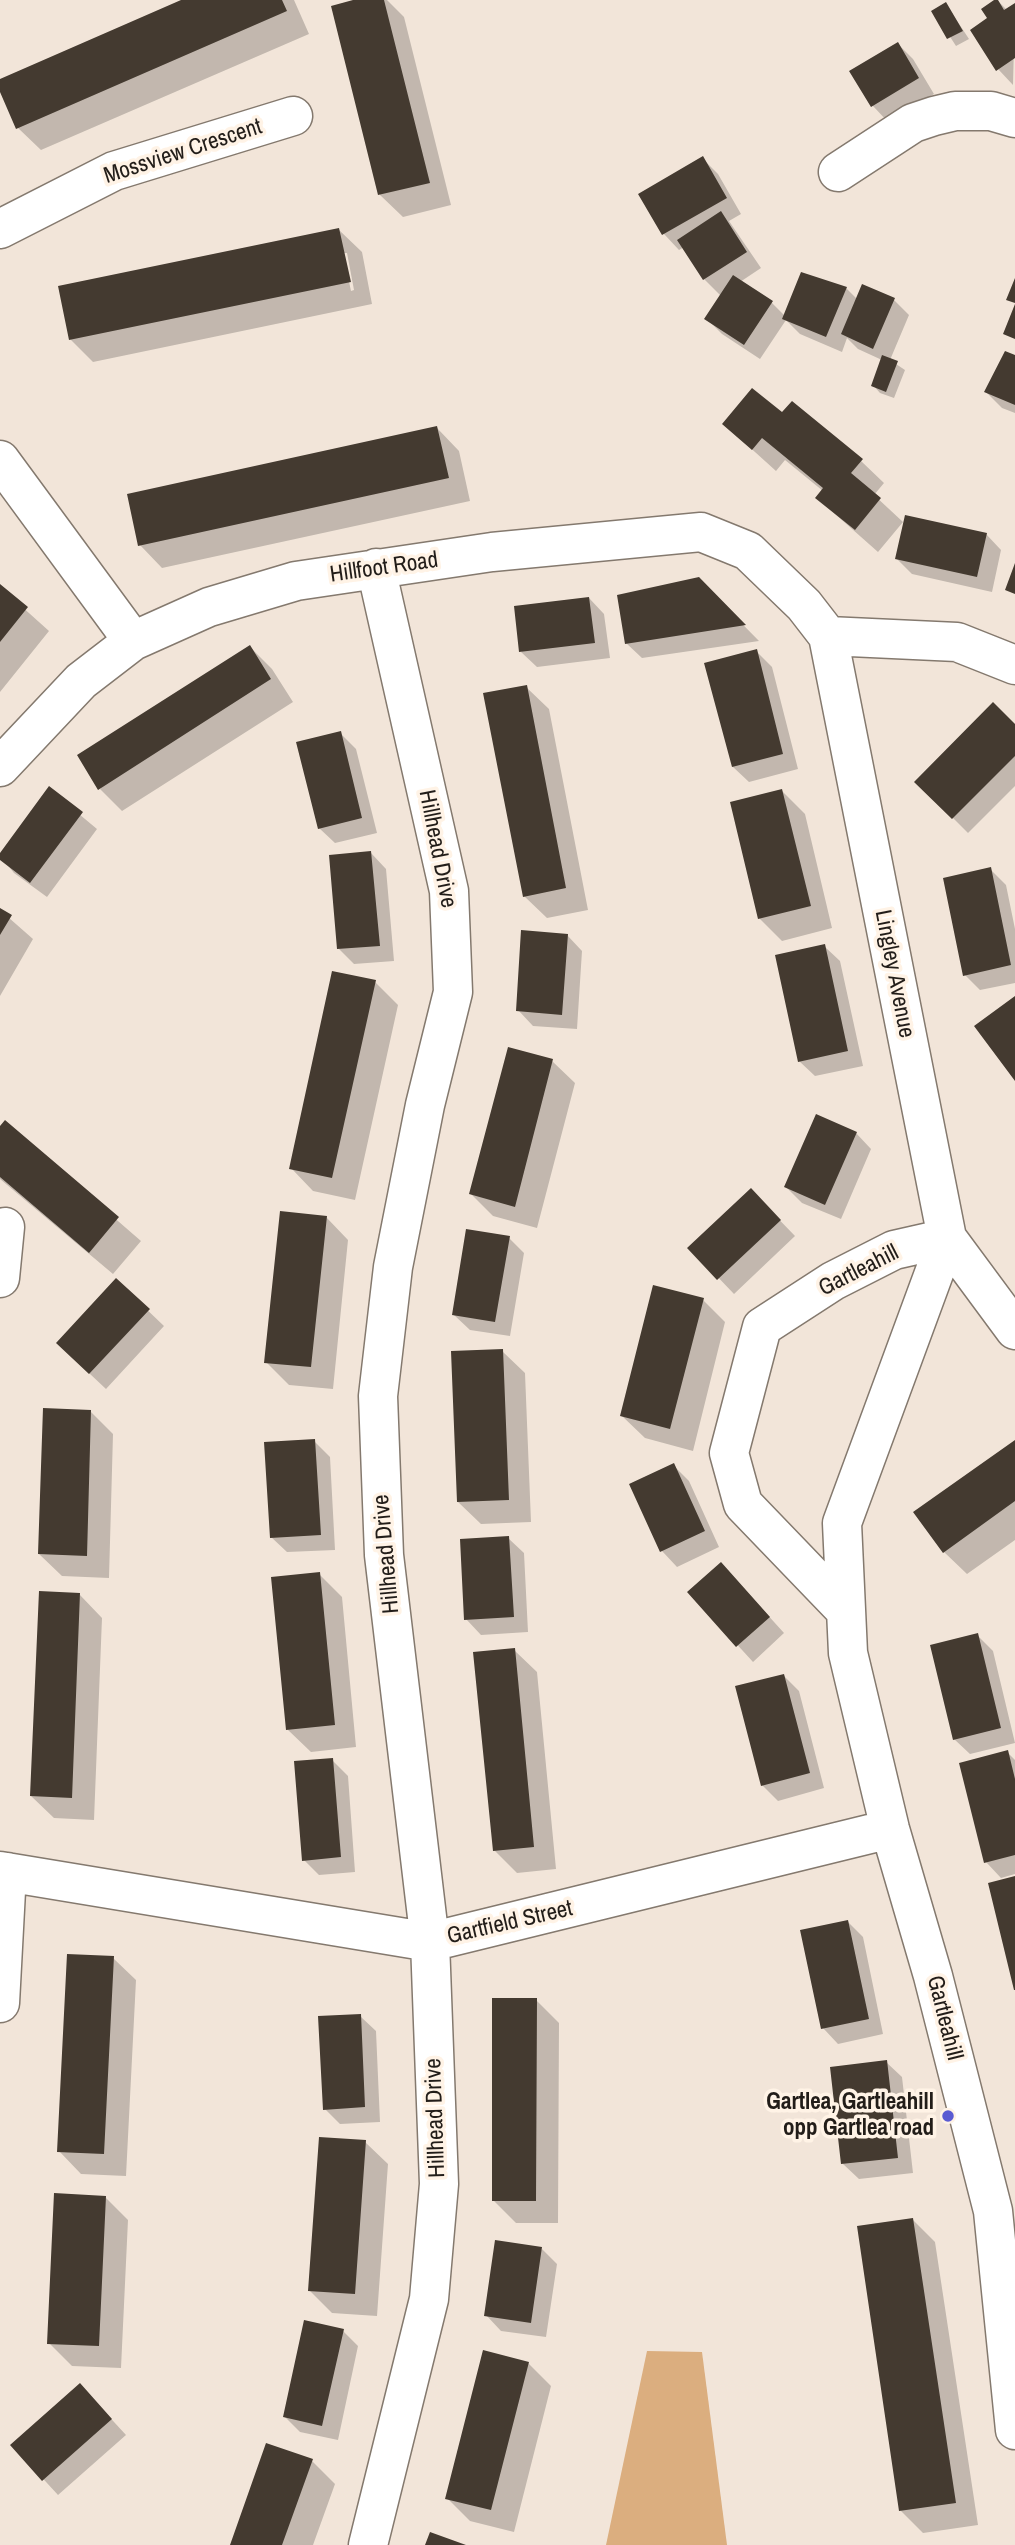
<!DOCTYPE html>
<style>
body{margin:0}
canvas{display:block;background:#f2e5d9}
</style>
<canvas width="1015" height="2545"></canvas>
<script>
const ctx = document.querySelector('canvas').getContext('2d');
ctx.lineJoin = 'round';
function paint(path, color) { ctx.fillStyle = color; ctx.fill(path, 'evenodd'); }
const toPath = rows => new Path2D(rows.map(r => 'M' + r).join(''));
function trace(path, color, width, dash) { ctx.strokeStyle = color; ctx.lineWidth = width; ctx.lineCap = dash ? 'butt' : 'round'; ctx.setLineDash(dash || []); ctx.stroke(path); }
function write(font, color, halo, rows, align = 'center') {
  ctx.font = font + ' "Archivo Narrow",sans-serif'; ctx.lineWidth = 7; ctx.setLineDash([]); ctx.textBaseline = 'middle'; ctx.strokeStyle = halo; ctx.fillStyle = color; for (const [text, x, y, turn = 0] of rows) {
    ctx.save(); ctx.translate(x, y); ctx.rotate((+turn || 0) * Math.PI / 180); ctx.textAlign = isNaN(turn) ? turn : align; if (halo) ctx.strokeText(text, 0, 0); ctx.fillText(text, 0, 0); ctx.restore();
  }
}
paint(toPath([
 [647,2351,702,2352,727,2545,606,2545]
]), '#dbae7f');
paint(toPath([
 [186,0,294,0,309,34,41,150,18,128,0,81],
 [360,0,387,0,404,17,451,205,403,217,380,195],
 [997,0,1007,10,1015,5,1013,85,998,69,989,19],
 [946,4,969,39,956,46,934,12],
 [898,44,913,59,934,94,888,122,873,106,852,71],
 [702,158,718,174,741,214,729,221,761,268,740,282,772,303,785,316,846,288,858,300,894,300,909,315,890,360,905,370,894,398,880,393,873,385,882,360,858,349,847,338,842,352,800,334,786,320,760,359,722,334,706,318,721,296,704,279,684,247,679,250,664,234,640,194],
 [339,230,362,252,372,304,93,362,70,339],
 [343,253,347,253,354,290,351,291],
 [1015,357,1015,413,1002,408,986,392],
 [782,415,861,461,884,483,874,495,903,522,878,552,817,498,823,491,785,460,776,471,724,424],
 [437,428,459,451,470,501,162,568,140,545],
 [986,534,1001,550,992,592,912,574,897,559],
 [698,579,759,641,642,658,626,643],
 [0,587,49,631,0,692],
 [589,598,604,614,610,658,537,667,521,652],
 [250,647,272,669,293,702,122,811,100,789],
 [756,651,772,667,798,769,749,782,733,767],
 [526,687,549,709,588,910,547,918,524,896],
 [1015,727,1015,786,968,833,917,782],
 [340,733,356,749,377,833,335,843,319,828],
 [49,789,97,829,47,897,14,873,0,856],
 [782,791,805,814,832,928,782,941,759,918],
 [371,853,386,869,394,961,354,964,338,948],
 [990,869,1006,885,1015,929,1015,983,980,990,965,975],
 [0,910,33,939,0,996],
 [567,935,582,951,577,1029,533,1026,518,1010],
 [824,946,840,961,863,1066,815,1076,799,1061],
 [375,982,398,1005,355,1200,313,1191,291,1168],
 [552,1061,575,1083,537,1228,493,1216,471,1194],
 [5,1123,141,1241,113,1274,0,1179,0,1129],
 [856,1133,871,1149,841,1219,802,1203,786,1187],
 [766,1206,795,1236,734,1294,690,1248],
 [326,1217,348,1240,333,1389,289,1385,266,1362],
 [509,1238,524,1253,510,1336,470,1330,454,1315],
 [117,1281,164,1326,106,1389,73,1358],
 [703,1300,725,1322,693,1451,645,1438,622,1416],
 [502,1351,525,1373,531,1522,481,1524,458,1502],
 [91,1412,113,1434,109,1578,62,1576,39,1554],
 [314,1441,330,1457,335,1550,287,1552,271,1537],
 [1015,1442,1015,1540,967,1574,944,1552],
 [673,1465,689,1481,719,1547,677,1567,662,1551,631,1485],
 [508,1538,524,1553,528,1632,481,1635,466,1619],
 [319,1574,342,1597,356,1747,311,1752,288,1730],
 [736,1580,784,1633,753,1662,690,1593],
 [80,1595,102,1618,94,1820,54,1818,31,1796],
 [977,1635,993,1651,1015,1743,970,1754,954,1739],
 [514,1650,537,1672,556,1869,517,1873,494,1850],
 [784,1676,799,1691,824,1788,778,1801,762,1785],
 [1007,1752,1015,1760,1015,1874,1001,1878,986,1862],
 [332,1760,348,1776,355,1872,319,1875,304,1860],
 [847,1921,863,1937,883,2034,838,2044,823,2028],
 [113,1958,136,1980,126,2176,81,2174,59,2151],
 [536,2000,559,2023,558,2223,516,2223,494,2201],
 [360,2016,376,2031,380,2122,340,2124,325,2109],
 [886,2062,902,2077,913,2173,859,2179,843,2164],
 [365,2142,388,2164,377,2316,332,2313,310,2291],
 [105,2197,128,2220,121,2368,72,2366,49,2343],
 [913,2220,935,2242,978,2525,923,2533,900,2510],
 [542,2249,557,2264,546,2337,501,2331,486,2315],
 [343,2331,358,2346,338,2440,300,2432,284,2416],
 [528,2363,551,2386,514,2532,470,2521,447,2498],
 [80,2385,126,2435,58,2495,12,2445],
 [312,2461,335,2484,313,2545,231,2545]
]), '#0003');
paint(toPath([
 [181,0,282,0,287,11,16,129,0,92,0,79],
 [353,0,384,0,430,183,378,195,331,6],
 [994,0,998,0,1004,10,1015,3,1015,58,996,71,970,30,987,18,981,9],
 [946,2,963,31,947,39,931,11],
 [898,42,919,78,871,107,849,71],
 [703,156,727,198,662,235,638,194],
 [721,211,747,252,703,280,677,240],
 [339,228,351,282,69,340,58,286],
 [801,272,847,287,826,337,782,319],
 [733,275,773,301,744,345,704,319],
 [1015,278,1015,303,1006,300],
 [862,284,895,298,873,349,841,334],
 [1015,304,1015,339,1003,334],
 [1005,351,1015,355,1015,405,984,392],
 [882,355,898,361,886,392,871,386],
 [752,388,782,412,792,401,863,459,851,473,881,498,855,530,815,498,823,488,762,438,752,450,722,424],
 [437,426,449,478,138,546,127,494],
 [905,515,987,533,977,577,895,559],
 [1015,563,1015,594,1005,590],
 [699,577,746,625,625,644,617,595],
 [0,584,28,607,0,642],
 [589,597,595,643,519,652,514,606],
 [250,645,271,679,98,790,77,755],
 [757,649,783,754,732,767,704,663],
 [527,685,566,888,523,897,483,693],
 [993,702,1015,724,1015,756,952,819,914,782],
 [341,731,362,818,318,829,296,742],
 [49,786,83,812,30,883,0,860,0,853],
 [782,789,811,906,758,919,730,802],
 [371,851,380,946,337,949,329,855],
 [991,867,1011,965,963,976,943,878],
 [0,908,12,915,0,935],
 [521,930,568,934,562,1015,516,1011],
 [825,944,848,1051,798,1062,775,955],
 [332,971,376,980,332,1178,289,1169],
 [1015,996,1015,1081,974,1026],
 [508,1047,553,1059,515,1207,469,1194],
 [816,1114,857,1132,825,1205,784,1187],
 [5,1120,119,1217,89,1253,0,1177,0,1126],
 [751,1188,781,1220,717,1280,687,1248],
 [280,1211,327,1216,311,1367,264,1363],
 [466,1229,510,1236,495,1322,452,1315],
 [116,1278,150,1309,89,1374,56,1343],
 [653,1285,704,1298,670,1429,620,1416],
 [503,1349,509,1500,457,1502,451,1351],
 [43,1408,91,1410,87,1556,38,1554],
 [315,1439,321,1535,270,1538,264,1442],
 [1015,1440,1015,1501,943,1553,913,1512],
 [674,1463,705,1531,660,1552,629,1484],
 [509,1536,514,1617,464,1620,460,1539],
 [721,1562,770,1617,736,1647,687,1592],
 [320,1572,335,1725,286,1730,271,1577],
 [39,1591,80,1593,72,1798,30,1796],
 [978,1633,1001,1728,953,1740,930,1645],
 [515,1648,534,1847,493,1851,473,1652],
 [784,1674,810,1773,761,1786,735,1686],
 [1008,1750,1015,1779,1015,1855,984,1863,959,1763],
 [333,1758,341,1857,302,1861,294,1761],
 [1015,1876,1015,1990,1014,1990,988,1883],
 [848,1920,869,2019,821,2029,800,1930],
 [67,1954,114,1956,104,2154,57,2152],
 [492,1998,537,1998,536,2201,492,2201],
 [361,2014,365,2107,323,2110,318,2016],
 [887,2060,898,2158,841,2164,830,2067],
 [319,2137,366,2140,355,2294,308,2291],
 [54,2193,106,2196,99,2346,47,2344],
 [913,2218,956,2503,899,2511,857,2226],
 [495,2240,542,2247,531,2323,484,2316],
 [304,2320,344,2329,322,2426,283,2417],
 [483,2350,529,2362,491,2510,445,2499],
 [80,2383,112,2419,42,2481,10,2445],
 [266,2443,313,2459,282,2545,230,2545],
 [430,2532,466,2545,425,2545]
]), '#443a30');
const minor = toPath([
 [838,172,913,123,934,116,955,111,991,111,1015,118],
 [0,229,114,171,293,116],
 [0,460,133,641],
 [828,636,957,642,1015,665],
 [0,767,81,681,133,641,209,607,296,581,492,552,701,532,748,551,804,605,828,636,947,1238,1015,1330],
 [947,1238,842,1523,848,1653,890,1829,933,1976,993,2211,1015,2430],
 [0,1278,5,1227],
 [846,1611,743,1504,729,1453,762,1327,833,1281,894,1250,947,1238],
 [0,1871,430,1942,890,1829],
 [0,2003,7,1872],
 [368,2545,429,2299,439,2184,430,1942,384,1555,378,1396,393,1267,425,1105,453,992,449,891,376,568]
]);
trace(minor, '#84796e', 41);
trace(minor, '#fff', 38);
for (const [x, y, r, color] of [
 [948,2116,7,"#5a5bd2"]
]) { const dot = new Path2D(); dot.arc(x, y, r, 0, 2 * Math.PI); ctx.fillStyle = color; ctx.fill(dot); trace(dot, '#fff3e6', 2.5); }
write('23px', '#221d19', '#fff3e6', [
 ["Mossview Crescent",183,152,-18],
 ["Hillfoot Road",384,568,-8],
 ["Hillhead Drive",437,849,79],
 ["Lingley Avenue",894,974,79],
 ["Gartleahill",859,1271,-27],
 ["Hillhead Drive",387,1554,-95],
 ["Gartfield Street",510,1923,-13],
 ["Gartleahill",944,2018,76],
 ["Hillhead Drive",436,2118,-92]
]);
write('bold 23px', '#221d19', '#fff3e6', [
 ["Gartlea, Gartleahill",934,2103],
 ["opp Gartlea road",934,2129]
], 'right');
</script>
